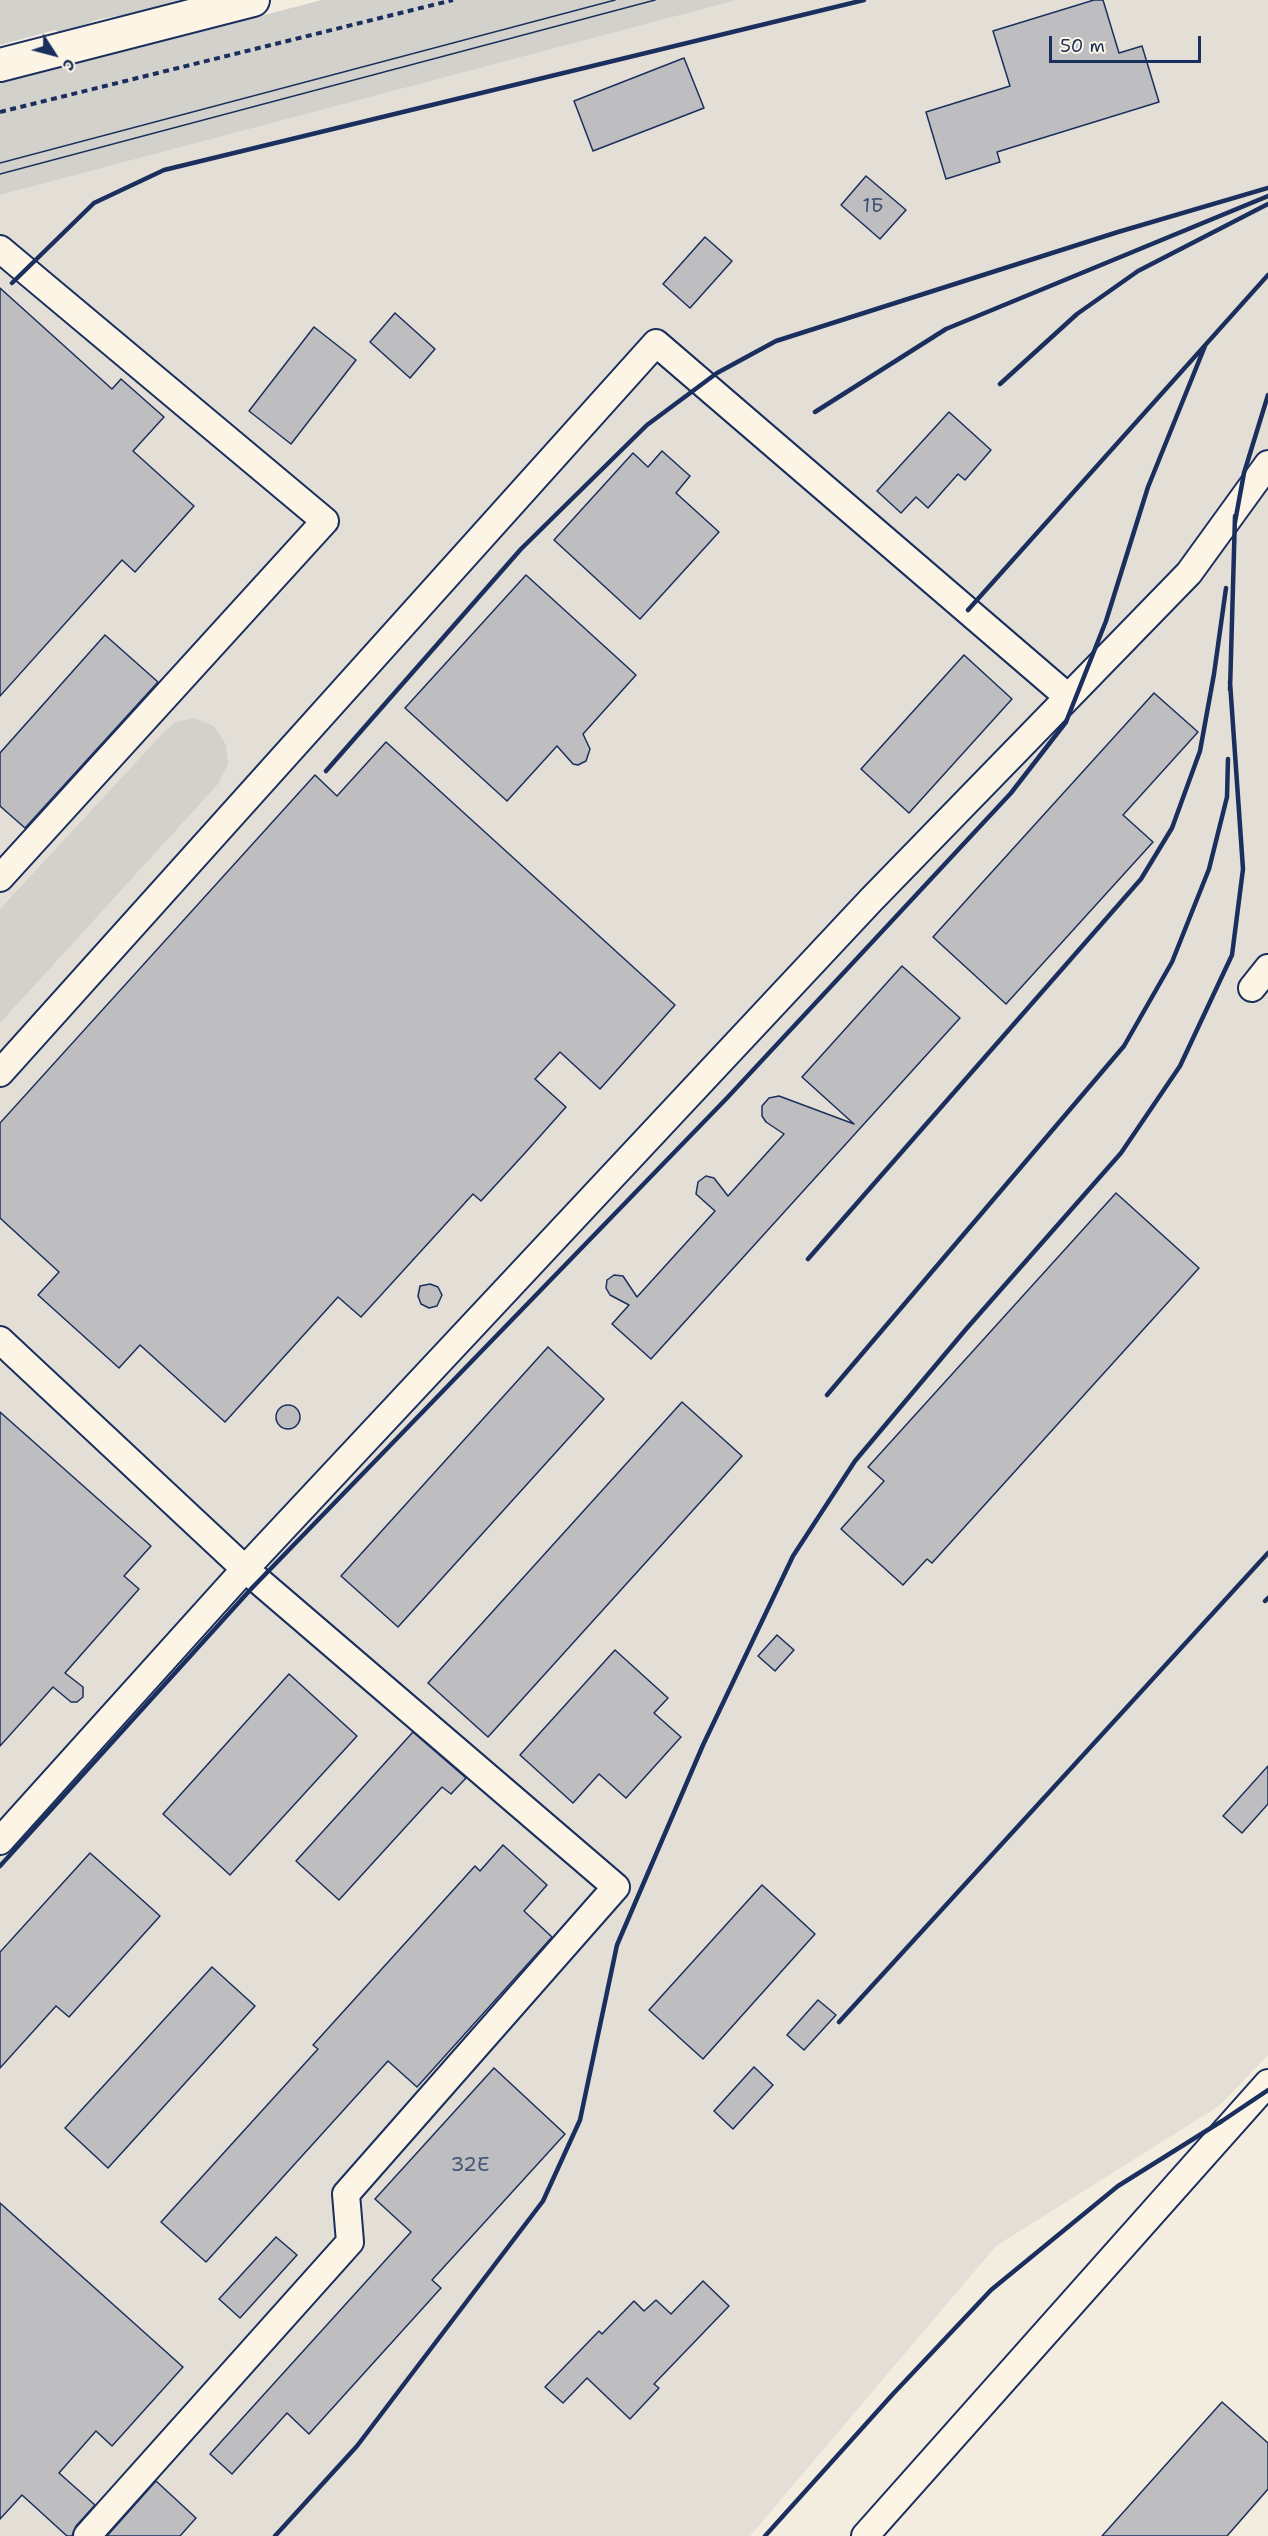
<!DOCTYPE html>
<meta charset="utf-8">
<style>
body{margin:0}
#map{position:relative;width:1268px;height:2536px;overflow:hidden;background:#f3ede0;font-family:"Shantell Sans",sans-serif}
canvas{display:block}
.north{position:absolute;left:24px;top:24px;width:60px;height:60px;-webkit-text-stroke:4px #fcf5e5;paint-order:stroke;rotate:126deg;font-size:16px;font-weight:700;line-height:24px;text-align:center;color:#1b2f5e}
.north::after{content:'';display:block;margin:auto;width:21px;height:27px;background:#1b2f5e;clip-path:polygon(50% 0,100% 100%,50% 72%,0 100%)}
.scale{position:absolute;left:1049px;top:36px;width:152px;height:27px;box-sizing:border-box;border:3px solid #1b2f5e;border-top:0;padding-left:8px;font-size:18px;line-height:21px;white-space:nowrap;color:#1b2f5e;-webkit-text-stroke:4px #fcf5e5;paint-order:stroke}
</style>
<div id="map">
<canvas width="1268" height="2536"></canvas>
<div class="north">С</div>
<div class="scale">50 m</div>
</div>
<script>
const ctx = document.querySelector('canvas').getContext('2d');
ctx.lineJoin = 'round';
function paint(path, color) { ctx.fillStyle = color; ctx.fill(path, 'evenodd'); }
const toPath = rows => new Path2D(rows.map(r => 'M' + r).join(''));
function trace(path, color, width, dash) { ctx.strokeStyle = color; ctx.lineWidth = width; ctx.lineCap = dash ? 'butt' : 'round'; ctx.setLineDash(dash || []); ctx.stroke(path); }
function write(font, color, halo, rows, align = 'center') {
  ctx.font = font + ' "Shantell Sans",sans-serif'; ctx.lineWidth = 4.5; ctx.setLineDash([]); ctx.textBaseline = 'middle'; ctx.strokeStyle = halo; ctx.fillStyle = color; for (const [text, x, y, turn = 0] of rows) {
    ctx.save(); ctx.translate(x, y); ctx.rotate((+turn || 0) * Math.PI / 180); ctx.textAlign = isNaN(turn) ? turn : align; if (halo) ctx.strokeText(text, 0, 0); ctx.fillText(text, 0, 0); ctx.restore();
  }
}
paint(toPath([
 [737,0,1268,0,1268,2055,1219,2106,996,2246,750,2536,0,2536,0,195]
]), '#e3dfd6');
paint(toPath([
 [0,0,210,0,100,19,60,33,55,30,0,45],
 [322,0,737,0,0,195,0,83],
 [195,718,214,726,226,745,228,764,218,784,0,1023,0,909,165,731,176,722]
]), '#d3d1cc');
const building = toPath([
 [1094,0,1103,0,1119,53,1142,46,1159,102,997,152,1000,162,946,179,926,112,1010,86,993,31,1094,0],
 [684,58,704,108,593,151,574,101,684,58],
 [866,176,906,210,880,239,841,205,866,176],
 [705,237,732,261,690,308,663,284,705,237],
 [0,288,112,389,121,379,164,417,133,451,194,506,135,572,122,560,0,696,0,288],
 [395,313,435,349,410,378,370,342,395,313],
 [314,327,356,360,291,444,249,411,314,327],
 [949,412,991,450,965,480,958,474,928,508,916,497,901,513,877,491,949,412],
 [662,451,690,476,676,493,719,532,640,619,554,540,633,453,648,467,662,451],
 [526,575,636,675,583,734,590,749,586,761,578,765,573,764,557,746,507,801,405,708,526,575],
 [105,635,158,682,25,828,0,806,0,753,105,635],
 [964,655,1012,699,909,813,861,769,964,655],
 [1154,693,1198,732,1123,815,1153,842,1006,1004,933,937,1154,693],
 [386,742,675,1005,600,1089,560,1052,535,1079,566,1107,525,1153,481,1201,473,1194,361,1317,338,1297,225,1422,140,1345,119,1368,38,1295,59,1272,0,1218,0,1123,315,775,337,796,386,742],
 [902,966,960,1018,651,1359,612,1324,629,1305,610,1295,606,1288,607,1280,614,1275,623,1276,637,1297,715,1211,696,1194,698,1182,706,1176,714,1178,728,1196,784,1134,766,1122,762,1116,762,1106,769,1098,779,1096,854,1124,802,1077,902,966],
 [1116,1193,1199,1268,932,1563,927,1559,903,1585,841,1529,884,1481,868,1467,1116,1193],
 [430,1284,438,1287,442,1295,437,1306,429,1308,421,1304,418,1296,420,1286,430,1284],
 [548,1347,604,1399,398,1627,341,1576,548,1347],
 [682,1402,742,1456,488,1737,428,1683,682,1402],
 '276 1417a12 12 0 1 1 24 0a12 12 0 1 1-24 0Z',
 [0,1412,151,1546,124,1576,139,1589,65,1673,83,1687,83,1697,77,1702,71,1702,53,1687,0,1746,0,1412],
 [777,1635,794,1650,775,1671,758,1656,777,1635],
 [615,1650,668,1698,654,1713,681,1737,626,1798,599,1774,573,1803,520,1755,615,1650],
 [289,1674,357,1736,230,1875,163,1814,289,1674],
 [413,1732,466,1778,451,1794,442,1787,339,1900,296,1861,413,1732],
 [1268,1766,1268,1804,1242,1833,1223,1816,1268,1766],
 [503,1845,547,1885,524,1911,552,1937,417,2087,388,2061,206,2262,161,2222,318,2049,313,2045,475,1866,480,1871,503,1845],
 [90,1853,160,1916,69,2017,56,2006,0,2068,0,1952,90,1853],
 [762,1885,815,1934,703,2059,649,2010,762,1885],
 [212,1967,255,2006,108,2168,65,2128,212,1967],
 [818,2000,836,2015,804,2050,787,2035,818,2000],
 [754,2067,773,2085,733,2129,714,2111,754,2067],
 [494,2068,565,2134,432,2280,441,2288,309,2434,287,2413,232,2474,210,2454,411,2232,375,2199,494,2068],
 [0,2203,183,2367,112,2446,96,2431,59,2473,95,2505,76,2526,72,2536,67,2536,22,2495,0,2519,0,2203],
 [276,2237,297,2255,240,2318,219,2299,276,2237],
 [703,2281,729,2306,654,2384,659,2388,630,2419,587,2378,563,2403,545,2387,599,2331,602,2334,634,2301,644,2311,656,2300,671,2314,703,2281],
 [1222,2402,1268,2443,1268,2489,1227,2536,1102,2536,1222,2402],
 [156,2481,196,2518,180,2536,107,2536,156,2481]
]);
paint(building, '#bebec0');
trace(building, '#1b2f5e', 1.5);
const minor = toPath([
 [0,249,325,521,0,878],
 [1252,988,1268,968],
 [0,1073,656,343,1068,697],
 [0,1340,245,1569,0,1841],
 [87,2536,350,2242,346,2194,616,1887,245,1569,871,900,1189,573,1268,464],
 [865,2536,1268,2083]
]);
const major = toPath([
 [0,65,253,0]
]);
trace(minor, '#1b2f5e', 30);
trace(major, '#1b2f5e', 36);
trace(toPath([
 [0,112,453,0]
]), '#1b2f5e', 4, [6, 4.5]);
trace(minor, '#fcf5e5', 26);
trace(major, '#fcf5e5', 32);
trace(toPath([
 [0,163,615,0],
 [0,174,655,0]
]), '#1b2f5e', 1.5);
trace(toPath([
 [12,283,94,203,164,170,864,0],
 [1000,384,1077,314,1138,271,1268,204],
 [815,412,946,329,1268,196],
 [1235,522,1244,473,1268,395],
 [968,610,1268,275],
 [1230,690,1235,516],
 [326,771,521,549,647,425,717,373,776,341,1118,232,1268,188],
 [808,1259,1141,879,1172,828,1200,751,1214,674,1226,588],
 [827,1395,1124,1046,1172,962,1209,869,1227,797,1228,759],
 [1265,1601,1268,1598],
 [0,1866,251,1589,727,1098,1011,793,1066,722,1106,621,1148,487,1205,346],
 [839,2022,1268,1553],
 [275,2536,357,2446,543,2201,580,2120,617,1945,703,1745,793,1556,855,1461,967,1328,1121,1153,1180,1066,1232,955,1243,869,1230,682],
 [765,2536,892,2395,991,2290,1118,2186,1222,2121,1268,2090]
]), '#1b2f5e', 4.5);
write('20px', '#445376', null, [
 ["1Б",873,207],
 ["32Е",470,2166]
]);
</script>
